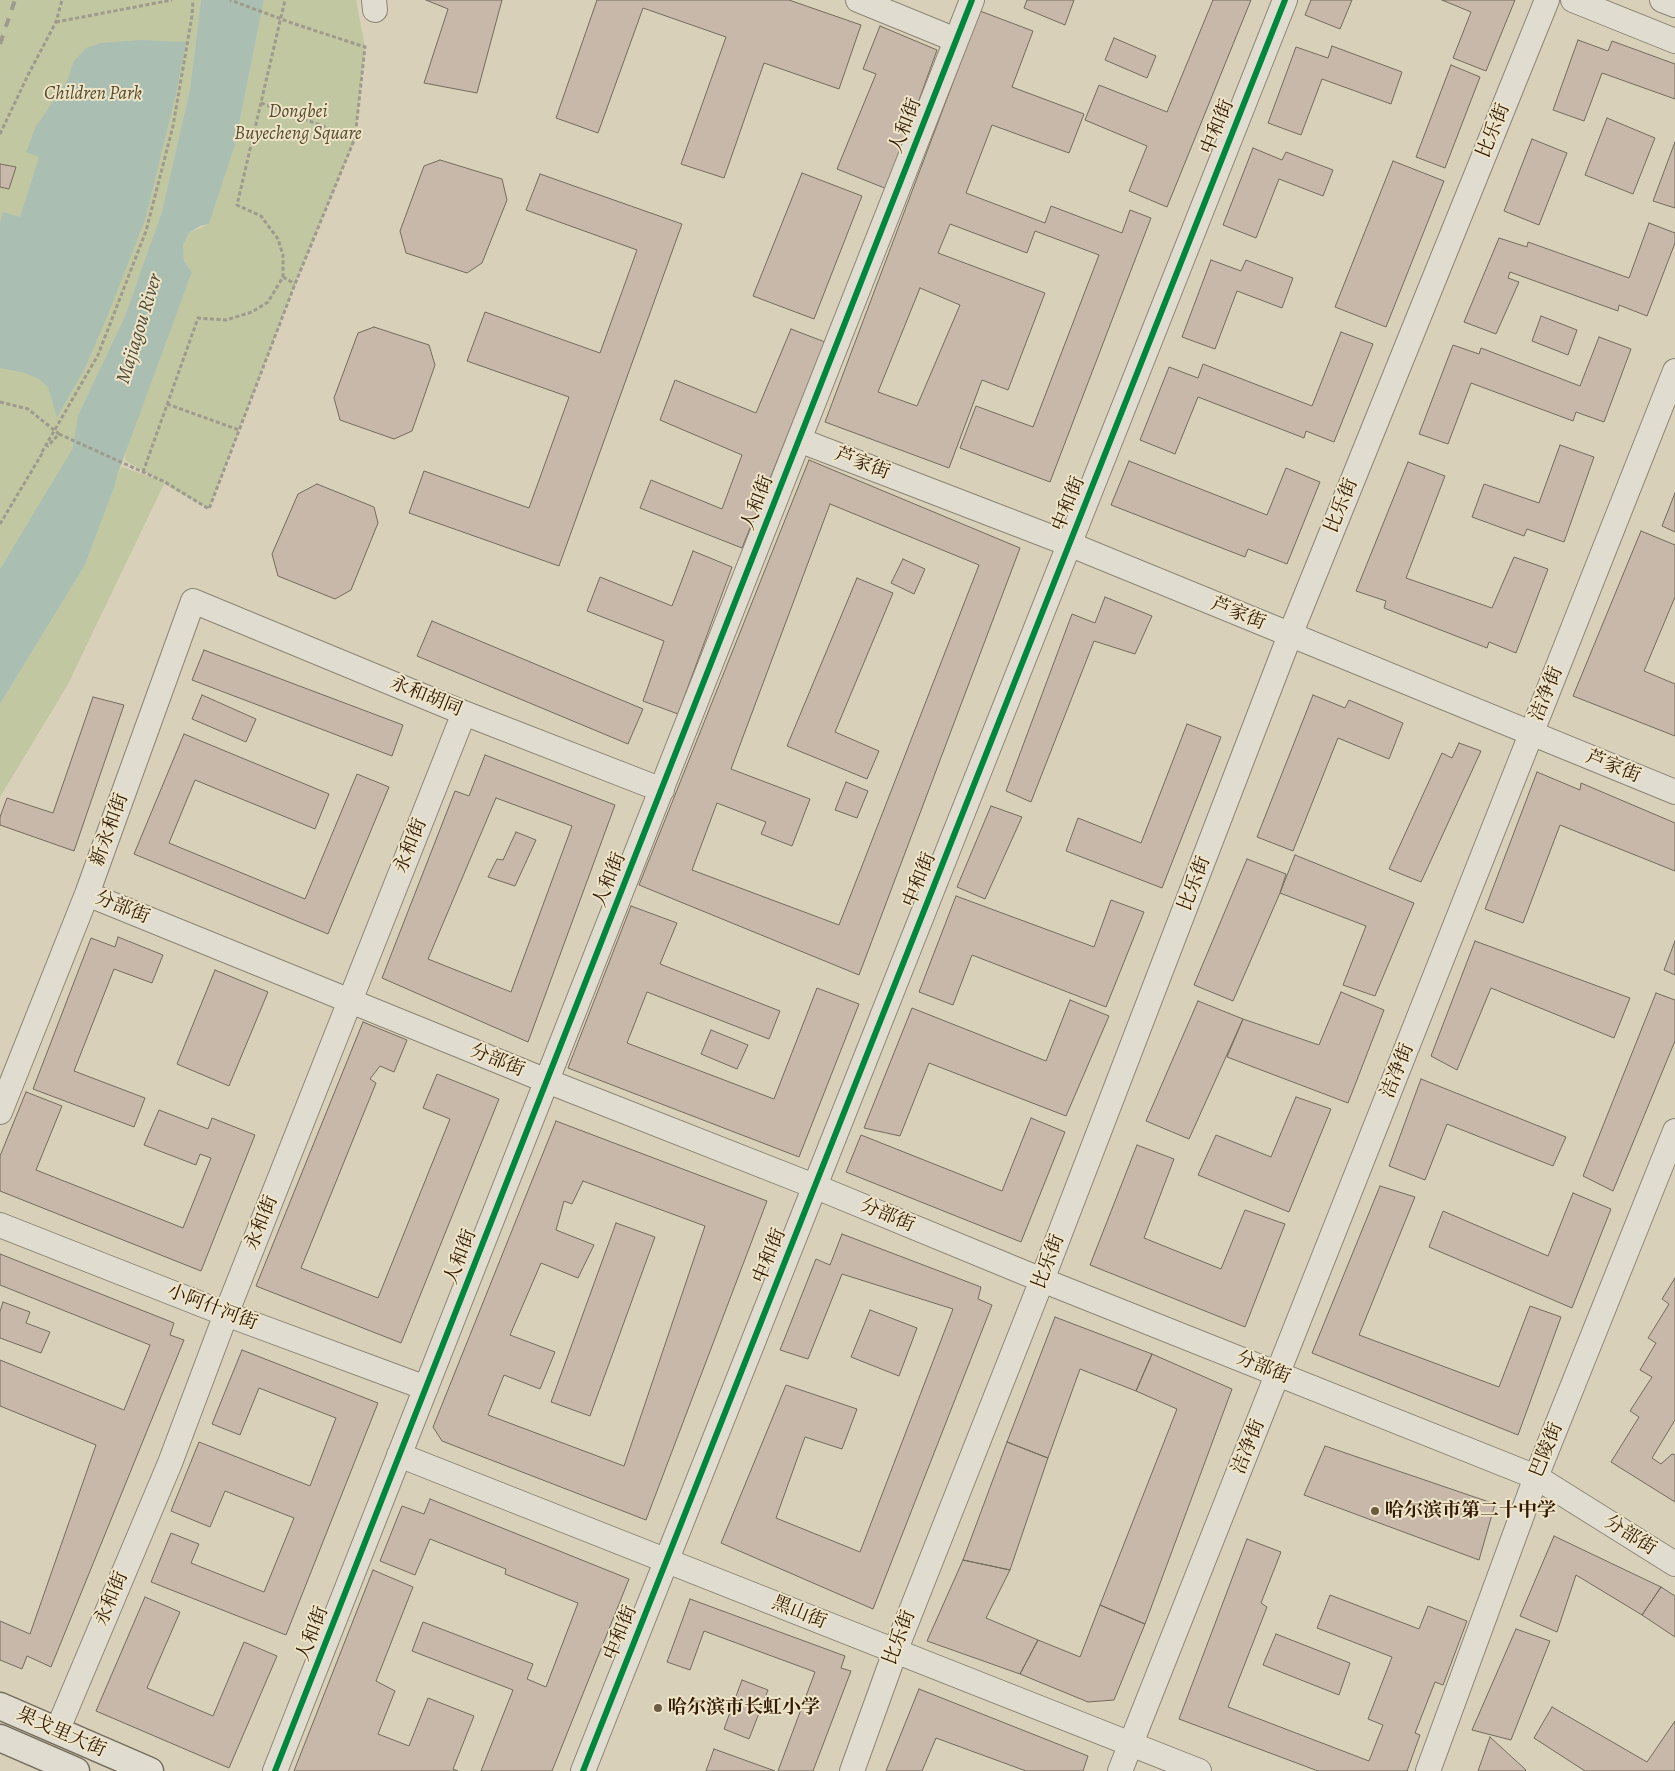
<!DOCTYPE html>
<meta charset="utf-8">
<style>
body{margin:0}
canvas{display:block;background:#d8d0b8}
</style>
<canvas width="1675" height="1771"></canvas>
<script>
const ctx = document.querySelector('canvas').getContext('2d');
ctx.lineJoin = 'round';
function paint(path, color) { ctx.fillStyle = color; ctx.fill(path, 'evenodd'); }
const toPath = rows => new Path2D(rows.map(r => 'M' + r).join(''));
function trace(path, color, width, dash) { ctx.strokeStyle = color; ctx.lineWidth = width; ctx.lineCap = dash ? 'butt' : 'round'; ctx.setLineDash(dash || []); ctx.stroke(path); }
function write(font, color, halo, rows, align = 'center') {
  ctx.font = font + ' Alegreya,"Noto Serif SC",serif'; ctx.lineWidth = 4; ctx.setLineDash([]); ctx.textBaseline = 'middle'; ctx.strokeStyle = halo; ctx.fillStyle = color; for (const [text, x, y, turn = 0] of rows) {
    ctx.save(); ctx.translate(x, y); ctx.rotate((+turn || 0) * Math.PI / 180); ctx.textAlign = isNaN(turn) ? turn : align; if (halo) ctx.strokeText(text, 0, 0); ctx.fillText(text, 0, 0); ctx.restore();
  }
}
paint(toPath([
 [0,0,201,0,190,89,162,211,125,316,78,415,74,448,0,569],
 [264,0,356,0,365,47,355,138,295,284,209,509,164,484,67,686,0,797,0,704,85,565,114,488,118,473,122,467,156,479,125,460,126,450,192,272,184,261,183,245,189,233,209,224,235,145]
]), '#c1c7a1');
paint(toPath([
 [201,0,264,0,235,145,209,224,200,226,189,233,183,245,184,261,192,272,118,473,114,488,85,565,0,704,0,569,73,448,78,415,125,316,162,211,190,89],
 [140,40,186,42,176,94,145,220,107,317,85,368,57,417,48,387,39,379,25,373,0,368,0,222,3,212,20,217,39,157,26,152,29,145,35,128,67,81,74,61,86,48,100,43]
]), '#aabfb2');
const building = toPath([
 [426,0,502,0,477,93,424,83,448,9,426,0],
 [597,0,789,0,861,25,839,89,764,63,724,178,681,164,726,37,643,8,598,133,556,118,597,0],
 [1027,0,1074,0,1065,25,1024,8,1027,0],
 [1213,0,1251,0,1167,207,1129,191,1147,146,1085,120,1099,85,1167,112,1213,0],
 [1311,0,1352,0,1340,29,1305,15,1311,0],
 [1442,0,1515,0,1486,71,1453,58,1471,12,1442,0],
 [980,11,1033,31,1012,87,1084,114,1069,153,992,125,966,193,1045,223,1051,206,1122,233,1130,210,1151,218,1050,482,960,448,976,406,1033,427,1099,255,1035,231,1027,253,950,224,938,253,1045,293,1008,390,982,380,949,468,825,422,980,11],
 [920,288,960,305,917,406,878,392,920,288],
 [880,26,937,50,887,189,837,169,876,74,863,69,880,26],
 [1114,38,1156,56,1147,78,1105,60,1114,38],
 [1578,40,1608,51,1612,41,1675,64,1675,99,1602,73,1584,121,1553,110,1578,40],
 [1332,46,1402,72,1391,104,1322,79,1301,135,1268,123,1296,47,1328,58,1332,46],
 [1451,65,1480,77,1445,168,1416,157,1451,65],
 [1607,118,1655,138,1633,194,1585,175,1607,118],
 [1532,139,1567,153,1539,225,1504,211,1532,139],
 [1675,142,1675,208,1653,201,1675,142],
 [1253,148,1282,160,1286,152,1333,170,1323,196,1279,179,1256,238,1223,225,1253,148],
 [440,160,502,179,507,200,482,263,467,273,406,253,400,231,424,166,440,160],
 [1393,161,1444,181,1386,327,1335,307,1393,161],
 [0,164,16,167,9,189,0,187,0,164],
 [802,173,862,196,814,319,753,296,802,173],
 [540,174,682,224,559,566,409,513,424,471,529,508,569,397,467,361,485,312,600,353,637,250,526,210,540,174],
 [1649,223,1675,233,1675,243,1647,316,1619,305,1618,311,1510,272,1508,278,1519,282,1496,334,1464,322,1499,238,1527,247,1528,242,1629,278,1649,223],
 [1211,260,1241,271,1246,260,1293,278,1282,308,1237,291,1215,349,1182,337,1211,260],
 [1541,316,1577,330,1568,355,1532,341,1541,316],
 [374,327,429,345,435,365,412,431,394,439,340,420,334,398,358,333,374,327],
 [791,329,825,342,742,548,640,508,651,480,722,509,742,455,660,420,675,380,756,413,791,329],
 [1341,332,1373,344,1334,442,1306,431,1304,438,1198,397,1175,454,1140,440,1169,367,1198,378,1203,364,1312,406,1341,332],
 [1599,337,1631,349,1604,422,1576,412,1573,421,1471,383,1448,444,1419,434,1453,345,1479,354,1481,348,1580,386,1599,337],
 [1560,445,1594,457,1564,542,1527,529,1524,536,1472,517,1484,484,1539,503,1560,445],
 [809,460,1020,548,859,975,639,885,809,460],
 [830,504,979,565,839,925,692,870,717,803,766,822,761,834,792,846,810,799,731,769,830,504],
 [1129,461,1267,515,1286,468,1320,482,1287,564,1248,549,1245,557,1111,505,1129,461],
 [1408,462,1445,476,1406,578,1492,608,1514,557,1548,569,1516,653,1489,642,1487,648,1384,608,1386,601,1356,591,1408,462],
 [317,484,374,507,378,523,351,590,335,599,278,576,272,554,298,494,317,484],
 [1675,493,1675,532,1662,526,1675,493],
 [1641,531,1675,545,1675,597,1644,671,1675,684,1675,736,1573,696,1641,531],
 [693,551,732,567,678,714,643,701,664,641,587,611,600,577,672,606,693,551],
 [903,559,925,569,914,594,891,583,903,559],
 [857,578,893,593,835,732,879,751,867,779,787,746,857,578],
 [1105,597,1152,616,1135,654,1094,641,1031,802,1006,791,1072,614,1095,623,1105,597],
 [432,621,643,709,628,744,417,656,432,621],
 [204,650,403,725,392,756,192,680,204,650],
 [202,695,256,719,246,742,192,719,202,695],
 [1313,695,1345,708,1349,700,1403,723,1389,759,1338,738,1293,851,1257,837,1313,695],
 [93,697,124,705,74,851,0,825,0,817,7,798,53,813,93,697],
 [1187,724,1221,737,1162,888,1066,851,1078,818,1141,843,1187,724],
 [184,734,329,794,315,829,195,780,169,843,305,899,357,774,389,787,328,934,134,854,184,734],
 [1459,743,1481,751,1421,882,1389,869,1442,753,1452,758,1459,743],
 [485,755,615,805,528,1042,382,978,455,791,469,796,485,755],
 [496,798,572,826,511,992,428,959,496,798],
 [1537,772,1580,790,1581,783,1675,823,1675,871,1560,825,1523,923,1485,909,1537,772],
 [846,782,868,791,857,818,835,810,846,782],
 [991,806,1022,817,985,899,957,887,991,806],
 [516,832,536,840,515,886,488,877,497,859,503,860,516,832],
 [1295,855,1414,903,1375,996,1343,985,1366,926,1280,893,1295,855],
 [1247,859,1286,874,1280,893,1233,1001,1194,985,1247,859],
 [956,896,1094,947,1111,900,1144,912,1106,1007,972,955,953,1005,919,992,956,896],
 [631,906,677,923,660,964,780,1011,769,1039,647,992,627,1043,774,1099,817,988,859,1004,799,1157,568,1068,631,906],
 [118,937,163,955,152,983,114,969,74,1071,145,1098,134,1127,33,1089,91,938,115,947,118,937],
 [1475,941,1630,998,1614,1038,1491,988,1457,1070,1431,1056,1475,941],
 [1675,941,1675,975,1664,970,1675,941],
 [215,970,268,992,229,1086,177,1064,215,970],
 [1341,992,1384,1010,1348,1103,1227,1057,1243,1019,1319,1045,1341,992],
 [1656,993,1675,1000,1675,1041,1613,1191,1583,1176,1656,993],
 [1070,1000,1109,1016,1066,1116,929,1063,900,1136,864,1128,912,1008,1046,1061,1070,1000],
 [1198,1001,1243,1019,1189,1139,1146,1121,1198,1001],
 [363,1022,407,1040,394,1072,380,1066,370,1079,376,1083,301,1268,378,1298,450,1119,423,1108,437,1074,499,1099,401,1343,256,1286,363,1022],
 [711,1030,748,1045,737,1069,701,1054,711,1030],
 [1421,1079,1566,1137,1553,1166,1447,1124,1425,1180,1389,1166,1421,1079],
 [26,1092,62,1106,36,1170,183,1228,211,1158,200,1154,196,1165,144,1145,159,1110,208,1129,212,1118,255,1135,201,1271,0,1191,0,1156,26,1092],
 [1296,1097,1331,1109,1289,1212,1198,1175,1216,1135,1271,1157,1296,1097],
 [1031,1118,1065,1132,1021,1242,846,1172,861,1135,1002,1191,1031,1118],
 [556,1121,767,1201,646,1520,442,1441,433,1427,556,1121],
 [583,1181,705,1226,624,1466,488,1415,504,1375,540,1389,555,1352,510,1335,541,1263,578,1278,594,1245,556,1230,564,1201,572,1204,583,1181],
 [1137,1145,1174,1159,1144,1238,1221,1269,1245,1210,1285,1224,1245,1327,1090,1265,1137,1145],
 [1380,1186,1415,1197,1359,1335,1499,1387,1530,1306,1561,1317,1518,1435,1312,1353,1380,1186],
 [1573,1193,1611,1209,1572,1308,1429,1247,1443,1211,1548,1256,1573,1193],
 [616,1223,655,1237,590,1416,551,1402,616,1223],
 [842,1234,981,1287,978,1299,992,1305,873,1609,721,1543,786,1385,857,1409,842,1449,805,1437,776,1518,860,1552,953,1309,842,1274,808,1359,780,1350,816,1259,830,1265,842,1234],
 [0,1254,174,1323,170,1335,184,1340,51,1667,27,1656,22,1669,0,1660,0,1621,30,1634,96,1445,0,1406,0,1360,124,1410,150,1345,0,1285,0,1254],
 [1675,1278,1675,1420,1652,1458,1661,1464,1672,1454,1675,1455,1675,1502,1611,1462,1639,1417,1630,1411,1652,1377,1640,1370,1656,1343,1648,1338,1669,1304,1662,1299,1675,1278],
 [3,1302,30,1312,26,1323,50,1332,41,1353,0,1338,0,1312,3,1302],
 [870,1310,917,1328,899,1376,851,1357,870,1310],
 [1055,1317,1152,1354,1136,1391,1080,1369,1048,1458,1007,1442,1055,1317],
 [242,1350,378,1403,286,1635,151,1582,171,1533,199,1544,191,1563,264,1592,294,1518,225,1491,210,1527,171,1511,199,1442,310,1486,336,1418,259,1388,240,1435,212,1424,242,1350],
 [1152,1354,1232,1389,1145,1624,1100,1605,1177,1409,1136,1391,1152,1354],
 [1007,1442,1048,1458,1010,1570,963,1560,1007,1442],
 [1325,1446,1495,1504,1479,1560,1304,1495,1325,1446],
 [430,1499,629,1579,552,1771,481,1771,513,1690,412,1651,423,1622,533,1664,527,1679,546,1687,578,1603,505,1574,506,1569,430,1539,415,1575,380,1561,402,1506,424,1514,430,1499],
 [1554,1536,1661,1587,1642,1615,1576,1575,1557,1632,1520,1616,1554,1536],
 [1247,1539,1281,1552,1261,1603,1267,1607,1228,1707,1369,1761,1383,1725,1368,1719,1392,1657,1317,1628,1330,1595,1419,1629,1428,1606,1467,1621,1443,1685,1435,1682,1415,1733,1420,1735,1407,1771,1318,1771,1179,1719,1247,1539],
 [963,1560,1010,1570,986,1618,1038,1640,1020,1674,927,1641,963,1560],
 [373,1570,413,1587,376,1681,395,1691,378,1734,409,1746,428,1698,474,1716,453,1769,458,1771,294,1771,373,1570],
 [1661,1587,1675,1596,1675,1637,1642,1615,1661,1587],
 [145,1597,180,1612,147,1688,213,1716,244,1642,277,1656,229,1768,96,1711,145,1597],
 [690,1599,845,1656,841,1668,851,1671,813,1771,778,1771,815,1672,704,1631,690,1670,667,1662,690,1599],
 [1100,1605,1145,1624,1114,1700,1088,1702,1020,1674,1038,1640,1080,1657,1100,1605],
 [1516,1629,1550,1641,1511,1740,1472,1730,1516,1629],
 [1276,1634,1350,1663,1339,1695,1263,1665,1276,1634],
 [742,1680,768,1690,749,1739,724,1729,742,1680],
 [919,1689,1088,1756,1083,1771,1026,1771,936,1738,922,1771,886,1771,919,1689],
 [1552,1707,1647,1762,1675,1721,1675,1771,1585,1771,1534,1738,1552,1707],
 [1490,1737,1526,1770,1525,1771,1478,1771,1490,1737],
 [714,1749,775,1771,706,1771,714,1749]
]);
paint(building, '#c7b8aa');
trace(building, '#746c5d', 1);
const tertiary = toPath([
 [374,0,375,10],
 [858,0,956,40],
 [1573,0,1675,41],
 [1662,0,1675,5],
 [799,440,1069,544,1675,792],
 [87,894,547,1081,814,1186,1042,1280,1536,1477,1675,1564],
 [0,1112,87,894,193,601,464,713,662,790],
 [0,1225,226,1314,426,1388],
 [399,1455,1199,1771],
 [57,1731,170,1463,226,1314,464,713],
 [275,1771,972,0],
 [583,1771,1285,0],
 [852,1771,896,1649,1042,1280,1290,635,1547,0],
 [1120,1771,1675,371],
 [1428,1771,1536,1477,1675,1131]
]);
const secondary = toPath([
 [0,1706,150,1771],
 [0,1738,76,1771]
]);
trace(tertiary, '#8c8575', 26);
trace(secondary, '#746c5d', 29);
trace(toPath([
 [56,22,172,0],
 [261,103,355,138],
 [0,134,29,73,56,22,62,0],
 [283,277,295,284],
 [0,402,28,409,59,434,47,447],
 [167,404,239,430],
 [59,434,165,482,209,509,295,284,355,138,365,47,292,23,230,0],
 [42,452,98,355,146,231,173,126,192,16,193,0],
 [143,472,198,318,226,320,252,312,268,302,283,277,283,255,278,239,261,216,237,205,285,0],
 [0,524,43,452]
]), '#9f9a8e', 3, [4, 2.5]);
trace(tertiary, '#e0dcd0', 24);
trace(secondary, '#e0dcd0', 26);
trace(toPath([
 [0,44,15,0]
]), '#9f9a8e', 4, [9, 9]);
trace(toPath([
 [275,1771,972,0],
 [583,1771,1285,0]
]), '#00873e', 6);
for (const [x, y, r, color] of [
 [1375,1511,5,"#6b5a44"],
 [658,1708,5,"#6b5a44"]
]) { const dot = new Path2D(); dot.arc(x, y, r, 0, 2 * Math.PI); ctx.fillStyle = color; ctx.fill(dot); trace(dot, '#eee4c8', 2); }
write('italic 19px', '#574c2e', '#eee4c8', [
 ["Children Park",93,94],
 ["Dongbei",298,112],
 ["Buyecheng Square",298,134]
]);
write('19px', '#311a05', '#eee4c8', [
 ["人和街",906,126,-69],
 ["中和街",1218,127,-68],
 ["比乐街",1494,131,-68],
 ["芦家街",862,464,21],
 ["人和街",758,503,-69],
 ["中和街",1069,504,-68],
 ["比乐街",1342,506,-68],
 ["芦家街",1238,614,22],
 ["洁净街",1547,694,-68],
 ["永和胡同",426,697,22],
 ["芦家街",1613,767,22],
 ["新永和街",110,830,-70],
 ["永和街",411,846,-68],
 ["人和街",610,880,-68],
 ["中和街",920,880,-68],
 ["比乐街",1195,884,-69],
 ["分部街",122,908,22],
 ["分部街",497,1061,22],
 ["洁净街",1398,1071,-68],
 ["分部街",887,1216,23],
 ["永和街",262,1223,-68],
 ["中和街",770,1256,-68],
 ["人和街",461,1257,-69],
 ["比乐街",1049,1262,-69],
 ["小阿什河街",212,1308,21],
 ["分部街",1263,1368,22],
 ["洁净街",1249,1447,-68],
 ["巴陵街",1547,1450,-68],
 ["分部街",1630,1536,32],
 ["永和街",112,1599,-67],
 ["黑山街",799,1613,22],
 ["中和街",621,1633,-68],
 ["人和街",313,1634,-69],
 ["比乐街",900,1638,-69],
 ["果戈里大街",61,1733,24]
]);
write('bold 19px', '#311a05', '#eee4c8', [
 ["哈尔滨市第二十中学",1385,1511],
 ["哈尔滨市长虹小学",668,1708]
], 'left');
write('italic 20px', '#4f4938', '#eee4c8', [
 ["Majiagou River",140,329,-73]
]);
</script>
